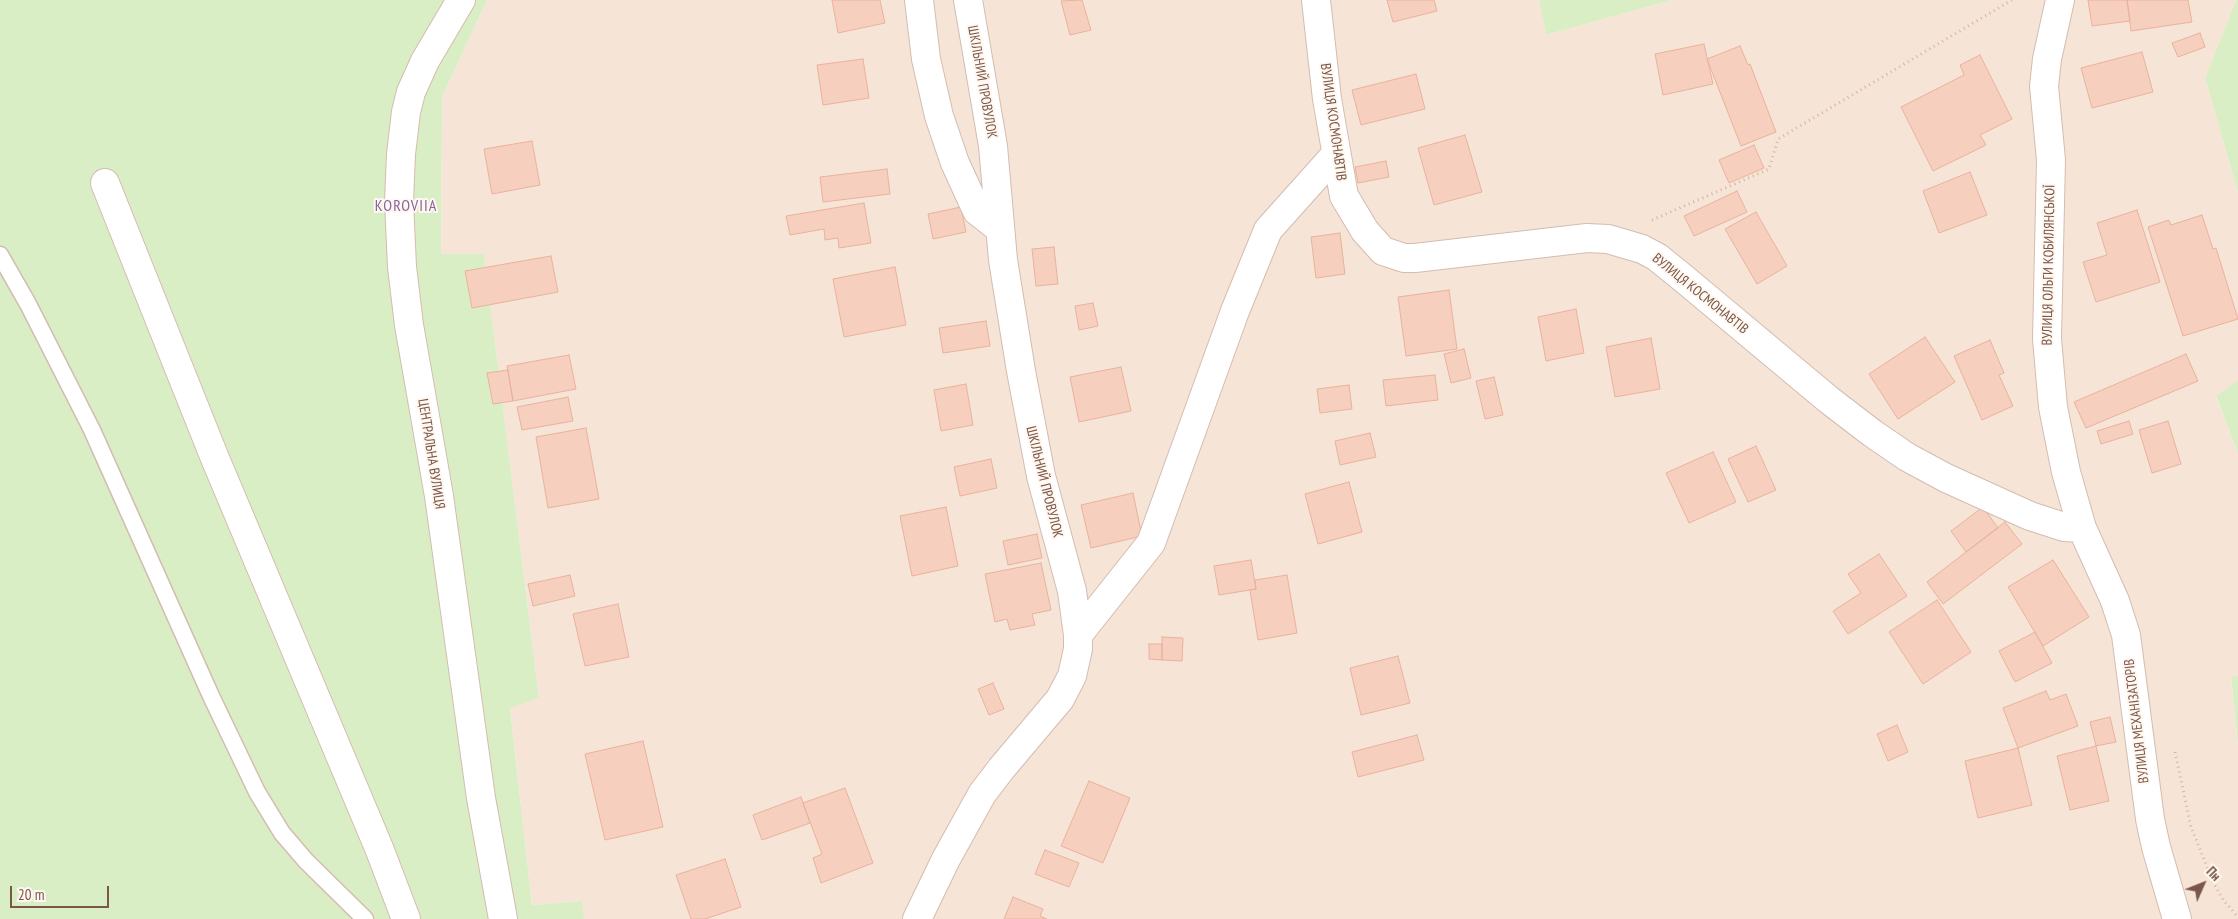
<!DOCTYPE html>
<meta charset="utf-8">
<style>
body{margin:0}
#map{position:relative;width:2238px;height:919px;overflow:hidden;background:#fef4e9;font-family:"PT Sans Narrow",sans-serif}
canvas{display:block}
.north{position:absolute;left:2178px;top:859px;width:50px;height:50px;-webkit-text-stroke:4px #fff8f1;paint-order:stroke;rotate:46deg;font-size:14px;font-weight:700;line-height:20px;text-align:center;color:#7b5649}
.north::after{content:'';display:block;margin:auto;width:18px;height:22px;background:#7b5649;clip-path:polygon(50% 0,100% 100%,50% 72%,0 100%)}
.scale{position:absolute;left:10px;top:886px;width:99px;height:22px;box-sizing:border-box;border:2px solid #7b5649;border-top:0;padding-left:6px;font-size:15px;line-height:18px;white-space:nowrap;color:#7b5649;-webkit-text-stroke:4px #fff8f1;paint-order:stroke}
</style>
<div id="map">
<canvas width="2238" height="919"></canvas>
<div class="north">Пн</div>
<div class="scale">20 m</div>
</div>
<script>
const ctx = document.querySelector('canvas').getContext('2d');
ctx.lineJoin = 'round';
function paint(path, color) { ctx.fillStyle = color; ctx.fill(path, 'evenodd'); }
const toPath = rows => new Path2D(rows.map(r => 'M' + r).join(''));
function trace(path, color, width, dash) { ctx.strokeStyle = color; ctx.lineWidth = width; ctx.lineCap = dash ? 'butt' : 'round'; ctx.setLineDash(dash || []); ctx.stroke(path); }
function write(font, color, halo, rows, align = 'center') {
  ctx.font = font + ' "PT Sans Narrow",sans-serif'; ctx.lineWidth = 4; ctx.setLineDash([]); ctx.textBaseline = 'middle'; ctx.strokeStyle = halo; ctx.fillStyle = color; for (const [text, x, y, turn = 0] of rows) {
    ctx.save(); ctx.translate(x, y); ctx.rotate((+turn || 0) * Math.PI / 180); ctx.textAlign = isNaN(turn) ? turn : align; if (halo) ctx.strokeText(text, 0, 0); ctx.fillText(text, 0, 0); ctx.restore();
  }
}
paint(toPath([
 [487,0,1539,0,1546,35,1672,0,2236,0,2205,78,2238,193,2238,380,2216,397,2238,454,2238,676,2231,678,2238,745,2238,919,584,919,581,901,532,905,510,707,539,698,484,254,441,254,442,97]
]), '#f6e5d6');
paint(toPath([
 [0,0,487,0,442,97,441,254,484,254,539,698,510,708,532,905,582,901,584,919,0,919],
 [1539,0,1672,0,1546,35],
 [2236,0,2238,0,2238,193,2205,78],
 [2238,380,2238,454,2216,396],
 [2238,676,2238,745,2231,677]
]), '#daeec5');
const building = toPath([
 [832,0,880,0,885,23,838,33,832,0],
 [1082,0,1091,30,1070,35,1061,1,1082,0],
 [1387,0,1434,0,1437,11,1393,22,1387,0],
 [2088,0,2127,0,2130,21,2092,26,2088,0],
 [2127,0,2188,0,2192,22,2131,31,2127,0],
 [2200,33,2205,47,2178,57,2172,43,2200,33],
 [1704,44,1713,84,1663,95,1655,54,1704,44],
 [1740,46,1748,65,1750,64,1776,132,1741,146,1707,59,1740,46],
 [2142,52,2153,92,2092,108,2081,68,2142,52],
 [1980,55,2012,119,1980,135,1986,145,1933,171,1901,107,1964,75,1960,65,1980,55],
 [863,59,869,98,823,105,817,65,863,59],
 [1416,74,1425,109,1361,125,1352,90,1416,74],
 [1465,135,1482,192,1434,205,1418,148,1465,135],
 [532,141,540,185,492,194,484,149,532,141],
 [1754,145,1764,168,1729,183,1719,160,1754,145],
 [1386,161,1389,177,1358,183,1355,167,1386,161],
 [887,169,890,194,823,202,820,177,887,169],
 [1970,172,1987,215,1939,233,1923,191,1970,172],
 [1737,191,1747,212,1694,236,1684,216,1737,191],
 [864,203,871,243,839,248,838,238,825,240,824,229,790,235,786,216,864,203],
 [961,207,966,232,933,239,928,214,961,207],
 [2137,210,2160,282,2096,302,2083,262,2107,255,2097,223,2137,210],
 [1756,212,1787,266,1757,284,1725,229,1756,212],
 [2202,215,2213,249,2216,248,2238,319,2183,336,2148,227,2169,220,2171,225,2202,215],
 [1340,233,1345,274,1316,278,1311,237,1340,233],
 [1054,247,1058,284,1036,286,1032,249,1054,247],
 [551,256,558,292,472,308,465,271,551,256],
 [895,267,906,325,844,337,833,279,895,267],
 [1449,290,1457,349,1406,356,1398,297,1449,290],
 [1093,303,1098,326,1079,330,1075,306,1093,303],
 [1576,309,1584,353,1546,361,1538,317,1576,309],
 [986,321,990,346,943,353,939,328,986,321],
 [1925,337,1955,382,1898,419,1869,374,1925,337],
 [1651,338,1660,389,1615,397,1606,347,1651,338],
 [1990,340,2004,373,1999,375,2013,406,1982,420,1954,356,1990,340],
 [1464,349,1471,378,1451,383,1444,354,1464,349],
 [2186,354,2198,381,2086,428,2074,402,2186,354],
 [569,355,576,389,513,401,507,366,569,355],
 [1121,367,1131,411,1079,422,1070,377,1121,367],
 [508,370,513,401,493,404,487,373,508,370],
 [1435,375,1438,400,1386,406,1383,380,1435,375],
 [1494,377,1503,415,1485,419,1476,381,1494,377],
 [966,384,973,425,941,431,934,390,966,384],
 [1349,385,1352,409,1320,413,1317,389,1349,385],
 [568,397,573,421,522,430,517,407,568,397],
 [2129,421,2133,434,2101,444,2097,431,2129,421],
 [2168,421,2181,464,2152,473,2139,430,2168,421],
 [586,428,599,499,548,508,536,437,586,428],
 [1370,433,1376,457,1340,465,1335,441,1370,433],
 [1756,446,1776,490,1748,502,1728,459,1756,446],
 [1713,452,1736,502,1689,523,1666,473,1713,452],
 [991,459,997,488,960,496,954,467,991,459],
 [1349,482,1362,532,1318,544,1305,494,1349,482],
 [1133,493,1142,536,1091,548,1081,505,1133,493],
 [946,507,958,566,912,576,900,516,946,507],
 [1983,507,1998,528,1966,552,1951,531,1983,507],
 [2005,522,2022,544,1943,604,1927,582,2005,522],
 [1037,534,1042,558,1008,565,1003,541,1037,534],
 [1879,554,1907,596,1848,634,1833,611,1861,593,1848,574,1879,554],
 [1251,560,1256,589,1219,595,1214,566,1251,560],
 [2053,560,2089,617,2043,646,2008,587,2053,560],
 [1041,563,1051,610,1032,614,1035,625,1010,630,1007,619,995,622,985,574,1041,563],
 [570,575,575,596,533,606,528,584,570,575],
 [1287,575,1297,633,1258,640,1250,590,1256,589,1255,580,1287,575],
 [1937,600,1971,652,1923,684,1889,632,1937,600],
 [618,604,629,657,585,666,573,614,618,604],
 [2035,632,2052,663,2015,682,1999,651,2035,632],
 [1162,637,1183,638,1182,661,1162,660,1162,637],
 [1149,644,1162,644,1162,660,1149,659,1149,644],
 [1398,656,1410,703,1361,715,1350,668,1398,656],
 [993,683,1004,709,989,715,978,689,993,683],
 [2046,691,2050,700,2066,694,2078,726,2018,748,2003,708,2046,691],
 [2110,717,2116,742,2096,746,2090,722,2110,717],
 [1897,725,1908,752,1888,761,1877,734,1897,725],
 [1417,735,1424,760,1358,777,1352,752,1417,735],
 [643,741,663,827,605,840,585,754,643,741],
 [2096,746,2109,801,2070,810,2057,756,2096,746],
 [2018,748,2032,805,1978,818,1965,761,2018,748],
 [1089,781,1130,798,1103,863,1061,846,1089,781],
 [845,788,873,863,821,883,813,858,822,854,803,803,845,788],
 [801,797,810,823,762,840,753,815,801,797],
 [1045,850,1079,863,1069,887,1035,874,1045,850],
 [725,859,741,907,705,919,691,919,676,875,725,859],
 [1013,897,1043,909,1040,916,1047,919,1004,919,1013,897]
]);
paint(building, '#f6cfbe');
trace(building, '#eab29d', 1);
const service = toPath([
 [0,255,28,304,92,430,211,696,257,792,282,833,306,861,365,919]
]);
const minor = toPath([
 [461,0,425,61,411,92,406,112,401,154,399,202,402,267,409,325,439,496,481,798,503,919],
 [919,0,926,59,939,116,955,163,977,211,1000,229],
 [1316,0,1327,99,1344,196,1365,231,1383,251,1404,258,1415,258,1587,238,1608,239,1642,249,1657,257,1683,278,1829,400,1872,433,1907,457,1946,478,2030,516,2064,527,2082,528],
 [2060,0,2047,59,2044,86,2051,160,2047,339,2053,407,2066,472,2082,528,2115,601,2126,635,2150,819,2156,847,2177,919],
 [105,183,214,456,379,848,406,919],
 [1078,635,1151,543,1235,311,1268,230,1336,154],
 [917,919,946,859,982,794,1001,769,1060,699,1072,676,1078,649,1078,635,1072,591,1041,476,1021,371,1003,260,993,146,968,0]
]);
trace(service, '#d4bcb0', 19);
trace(minor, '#d4bcb0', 30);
trace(toPath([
 [1652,220,1769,169,1778,139,2012,0],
 [2175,752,2191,827,2214,884,2224,901,2238,917]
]), '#dcb1a0', 3, [1, 4]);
trace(service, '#fff', 16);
trace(minor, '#fff', 28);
write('14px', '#7b5649', '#fff8f1', [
 ["ШКІЛЬНИЙ ПРОВУЛОК",982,82,80],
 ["ВУЛИЦЯ КОСМОНАВТІВ",1333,122,82],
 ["ВУЛИЦЯ ОЛЬГИ КОБИЛЯНСЬКОЇ",2049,265,-89],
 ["ВУЛИЦЯ КОСМОНАВТІВ",1700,294,39],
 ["ЦЕНТРАЛЬНА ВУЛИЦЯ",431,454,81],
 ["ШКІЛЬНИЙ ПРОВУЛОК",1044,482,76],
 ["ВУЛИЦЯ МЕХАНІЗАТОРІВ",2137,721,-97]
]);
ctx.letterSpacing = '1px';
write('16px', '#85669e', '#fff8f1', [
 ["KOROVIIA",406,206]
]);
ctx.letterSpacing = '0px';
</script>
